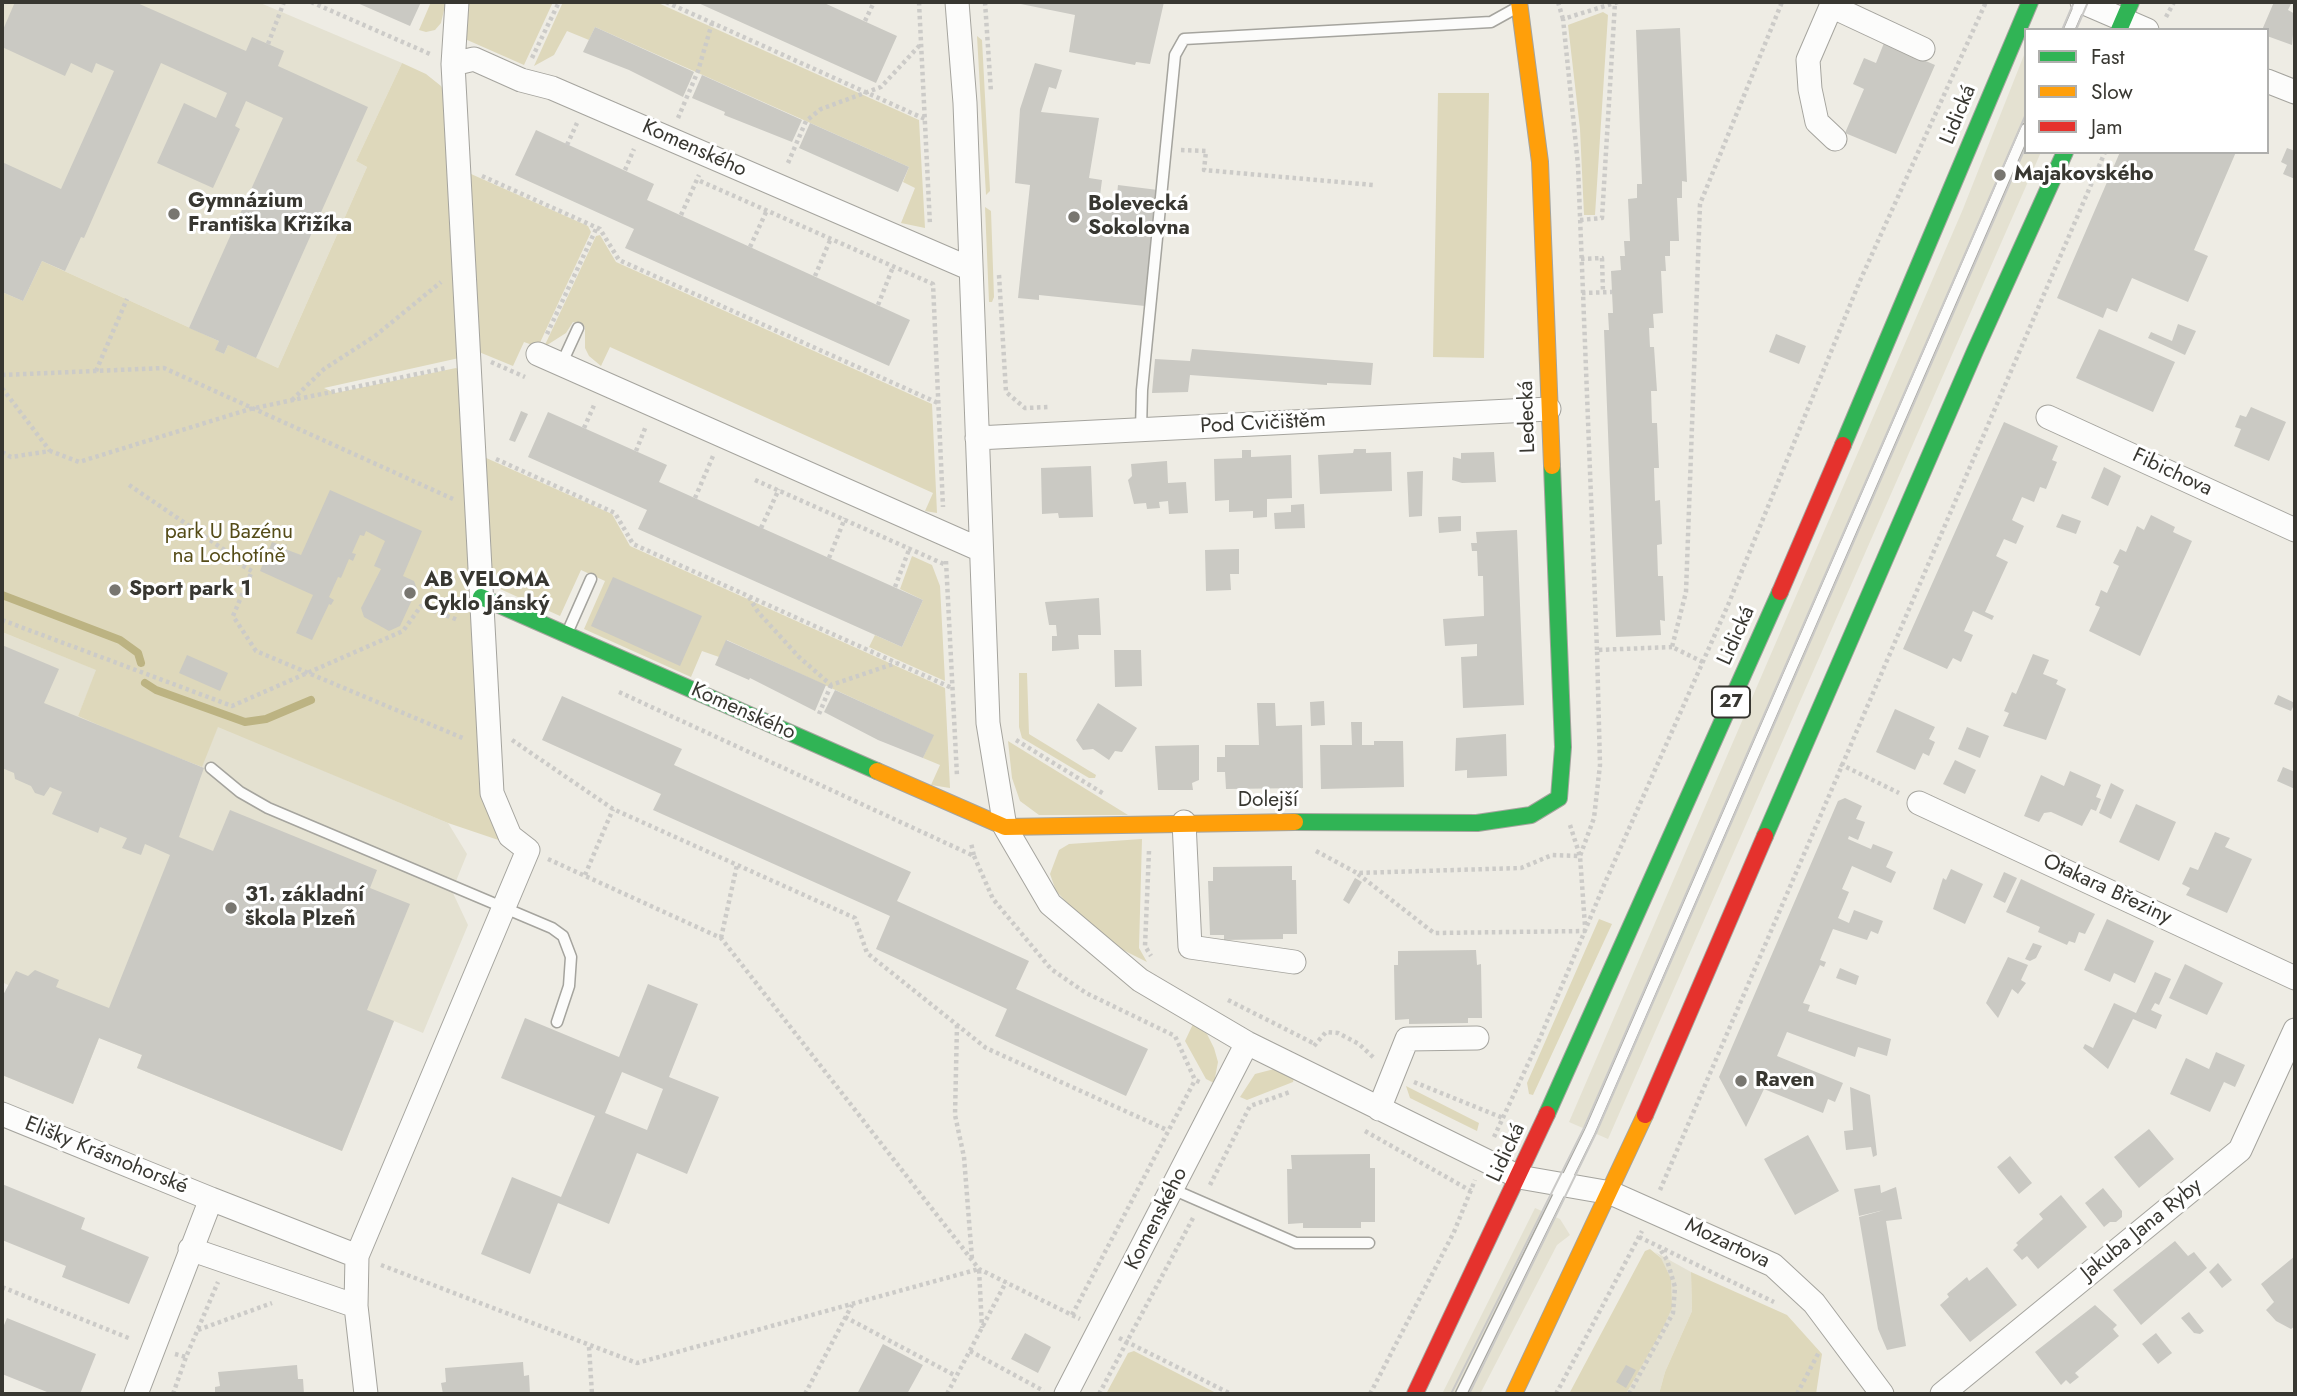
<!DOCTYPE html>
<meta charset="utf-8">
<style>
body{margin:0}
#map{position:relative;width:2297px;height:1396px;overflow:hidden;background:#eeece4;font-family:Jost,sans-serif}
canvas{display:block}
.frame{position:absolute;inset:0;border:4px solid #383731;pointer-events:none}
.legend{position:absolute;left:2024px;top:28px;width:245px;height:126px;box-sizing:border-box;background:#fff;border:2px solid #afafad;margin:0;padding:9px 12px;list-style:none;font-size:21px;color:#383731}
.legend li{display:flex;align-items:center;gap:14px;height:35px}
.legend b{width:35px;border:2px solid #afafad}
</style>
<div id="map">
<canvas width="2297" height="1396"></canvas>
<div class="frame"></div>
<ul class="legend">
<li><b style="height:9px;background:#30b455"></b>Fast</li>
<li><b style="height:9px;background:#ff9f0a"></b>Slow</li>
<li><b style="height:9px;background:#e5322d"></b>Jam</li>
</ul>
</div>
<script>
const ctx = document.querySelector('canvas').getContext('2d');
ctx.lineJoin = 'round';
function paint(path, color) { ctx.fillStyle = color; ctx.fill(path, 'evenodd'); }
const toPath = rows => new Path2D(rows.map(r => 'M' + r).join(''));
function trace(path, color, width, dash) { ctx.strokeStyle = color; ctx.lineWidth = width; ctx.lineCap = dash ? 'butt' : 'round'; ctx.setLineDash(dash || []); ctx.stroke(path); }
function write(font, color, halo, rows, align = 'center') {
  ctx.font = font + ' Jost,sans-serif'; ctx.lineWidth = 6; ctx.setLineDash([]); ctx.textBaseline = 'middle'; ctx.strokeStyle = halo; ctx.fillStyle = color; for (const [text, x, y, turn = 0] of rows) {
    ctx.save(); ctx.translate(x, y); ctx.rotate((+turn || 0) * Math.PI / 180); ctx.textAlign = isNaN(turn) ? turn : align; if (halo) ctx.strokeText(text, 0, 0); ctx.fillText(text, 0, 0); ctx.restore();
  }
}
paint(toPath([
 [2,2,258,2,402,63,356,161,367,167,278,368,228,346,224,354,215,350,219,341,42,261,23,301,2,292],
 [2026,50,2026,152,2041,152,1608,1139,1569,1122,1963,209],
 [2,632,97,670,78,716,201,767,218,726,448,823,467,854,452,891,468,925,423,1033,394,1021,342,1151,137,1068,142,1055,99,1038,73,1104,2,1075,2,997,10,986,2,982],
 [1535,1208,1560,1219,1570,1235,1557,1245,1480,1394,1442,1394],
 [1655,1252,1691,1272,1692,1311,1665,1372,1659,1394,1626,1394,1661,1332,1661,1258]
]), '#e4e1d1');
paint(toPath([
 [431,2,445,2,444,10,441,23,435,30,426,32,419,30],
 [465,2,553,2,524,65,465,39],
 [563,2,656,2,919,120,925,228,901,223,915,188,903,182,909,167,595,27,589,40,567,31,554,55,534,66],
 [1603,12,1608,15,1595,215,1584,215,1580,129,1568,25],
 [977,36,982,40,990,191,986,195],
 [402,63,426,74,441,86,448,100,459,358,324,388,335,393,456,368,460,370,492,793,528,850,448,823,218,727,202,767,135,741,78,716,96,670,2,632,2,292,23,301,42,261,219,341,216,350,224,354,228,345,278,368,367,167,356,161],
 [1438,93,1489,93,1484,358,1433,357],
 [471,174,588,226,591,232,538,347,524,342,513,366,479,352],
 [985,207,991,211,994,297,992,302,989,302],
 [600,235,616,262,932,404,937,513,925,511,933,493,610,347,601,366,589,356,585,348,585,327,573,322,566,333,544,347,596,236],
 [484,457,612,514,630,546,945,688,950,788,931,785,940,765,923,758,933,735,727,640,719,657,702,651,691,677,584,629,605,581,581,570,560,616,489,584],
 [912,556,932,565,940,586,945,681,869,647,875,635,902,647,923,600,900,589],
 [1019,673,1027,673,1029,734,1096,775,1095,778,1089,778,1022,738,1019,727],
 [1008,741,1128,815,1039,815,1020,801,1012,778],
 [1142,839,1139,948,1147,962,1123,950,1089,926,1056,891,1050,874,1059,850,1069,844],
 [1599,919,1612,924,1533,1095,1529,1094,1527,1083],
 [1193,1024,1207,1034,1214,1048,1218,1062,1214,1083,1206,1079,1185,1041],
 [1278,1068,1296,1072,1293,1082,1247,1100,1240,1097,1255,1074],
 [1406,1086,1479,1123,1477,1131,1410,1098],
 [1650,1249,1661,1258,1671,1279,1672,1308,1661,1332,1626,1394,1569,1394,1645,1251],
 [1691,1272,1787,1315,1822,1354,1816,1394,1659,1394,1665,1372,1692,1311],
 [1134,1351,1218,1394,1106,1394,1128,1353]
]), '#ded8bb');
trace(toPath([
 [2,595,120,640,138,653,141,663],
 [145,683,156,690,245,722,266,719,311,700]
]), '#bcb382', 8);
paint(toPath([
 [15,2,135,2,246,51,252,37,284,51,278,66,368,107,256,358,228,345,224,354,215,350,219,341,189,328,283,118,246,101,235,126,240,129,213,188,157,163,184,103,216,118,227,93,161,63,84,238,81,237,65,271,42,261,23,301,2,292,2,162,61,189,114,71,96,63,92,73,71,63,65,76,2,47,2,32],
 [355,2,421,2,410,26],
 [696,2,822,2,897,36,876,83],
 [1011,2,1164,2,1150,64,1136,62,1135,65,1069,52,1075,15],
 [2274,2,2292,2,2288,10,2295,14,2292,45,2267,36,2267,30,2262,30],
 [595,27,694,72,683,97,629,70,583,52],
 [1680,28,1687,182,1682,181,1682,198,1677,198,1679,241,1670,241,1670,256,1665,256,1666,271,1661,271,1663,313,1653,314,1654,328,1649,328,1650,347,1654,347,1657,391,1651,391,1652,423,1657,423,1659,468,1654,468,1655,501,1660,500,1662,544,1657,545,1658,576,1663,576,1665,621,1660,620,1661,635,1616,637,1604,330,1609,330,1608,313,1613,313,1611,271,1621,270,1620,256,1625,256,1624,241,1630,241,1628,199,1637,198,1637,184,1642,184,1636,30],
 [1884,43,1935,65,1896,154,1845,133,1864,89,1853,84,1864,58,1876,63],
 [1035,63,1062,70,1056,89,1049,87,1041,112,1099,118,1089,178,1102,180,1099,203,1116,205,1118,185,1158,190,1145,306,1039,295,1039,300,1018,298,1030,185,1015,183,1020,109],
 [702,75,802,120,792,142,724,115,725,112,692,98],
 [810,123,909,167,898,192,799,148],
 [536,130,654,184,647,200,910,320,889,366,625,248,634,229,515,175],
 [2287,148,2295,151,2295,179,2283,174,2287,165,2281,162],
 [2120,152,2236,152,2194,250,2208,256,2188,302,2132,278,2117,312,2107,308,2103,318,2057,298],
 [2178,324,2196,331,2185,355,2148,338,2151,332,2172,341],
 [2099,329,2175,362,2153,412,2076,378],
 [1776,334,1806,346,1799,364,1769,352],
 [1192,349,1373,363,1371,385,1327,383,1327,385,1190,375,1188,392,1152,393,1155,359,1190,361],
 [2251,407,2286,422,2269,461,2234,446,2241,429,2235,427,2240,415,2246,417],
 [521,411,528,414,515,442,509,440],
 [548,412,667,465,659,482,923,600,902,647,638,529,647,510,528,457],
 [2004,422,2058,446,2052,460,2057,462,2046,489,2040,487,2034,502,2022,497,2012,520,2024,526,2016,544,2004,539,1996,556,2008,562,1985,612,1994,616,1992,620,1973,611,1964,631,1973,635,1961,662,1953,658,1947,669,1903,649],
 [1354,449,1366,449,1366,453,1391,452,1392,491,1320,494,1318,455,1353,453],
 [1242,450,1251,450,1251,457,1291,455,1292,498,1267,499,1267,517,1253,518,1253,511,1229,512,1229,500,1215,501,1214,459,1242,458],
 [1494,452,1496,482,1462,483,1452,480,1453,457,1461,459,1461,453],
 [1167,461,1168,483,1186,482,1188,513,1169,514,1168,501,1159,502,1160,508,1147,509,1146,503,1134,504,1128,480,1132,476,1131,464],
 [1091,466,1093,517,1059,518,1058,513,1042,514,1041,468],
 [2104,467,2121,476,2108,506,2091,498],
 [1423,471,1422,516,1409,517,1407,472],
 [330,490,422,531,403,576,414,581,417,589,400,626,389,631,364,617,361,608,381,569,374,566,385,541,366,531,364,536,360,535,352,553,356,554,353,561,349,559,341,578,338,577,329,597,334,600,331,605,329,604,312,640,296,633,313,595,260,571,272,542,283,546,287,544,285,549,301,555],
 [1304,504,1305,528,1275,529,1274,513,1291,512,1291,505],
 [2062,514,2081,521,2076,534,2056,527],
 [2151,515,2175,527,2173,532,2192,541,2140,656,2089,631,2100,607,2095,605,2101,590,2107,593,2119,566,2113,563,2120,549,2126,552,2137,526,2144,530],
 [1461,516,1461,531,1439,533,1438,517],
 [1517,530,1524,705,1463,708,1461,657,1477,656,1477,644,1445,646,1443,619,1484,616,1483,576,1478,576,1477,551,1472,551,1471,543,1477,543,1476,532],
 [1239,549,1239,574,1230,574,1231,590,1206,591,1205,550],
 [613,577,702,616,680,666,591,626],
 [1099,598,1101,635,1078,635,1079,649,1052,651,1052,636,1057,636,1056,625,1049,625,1045,602],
 [726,640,826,685,815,711,750,678,749,680,715,665],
 [2,645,59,669,44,703,204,768,179,837,213,851,230,810,377,870,370,888,410,904,367,1010,394,1021,342,1151,137,1068,142,1055,99,1038,73,1104,2,1075,2,997,16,971,28,976,35,970,59,980,56,987,109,1008,170,855,145,844,141,855,122,848,127,838,100,827,98,833,52,814,62,792,50,787,44,796,35,793,31,786,15,779,14,773,2,768],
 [1114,650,1141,650,1142,686,1115,687],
 [2033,654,2049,660,2043,674,2058,680,2056,684,2066,689,2046,740,2003,726,2009,713,2004,711,2012,692,2016,694],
 [187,655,228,673,220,691,179,673],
 [835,690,934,735,923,758,878,740,824,712],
 [2278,695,2295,703,2291,711,2274,704],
 [562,696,682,749,674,765,911,872,897,901,1029,961,1016,989,1148,1049,1126,1096,995,1036,1007,1009,876,949,890,916,653,810,661,794,542,740],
 [1324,701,1325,725,1311,726,1310,702],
 [1098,703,1137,728,1122,752,1115,751,1109,760,1093,749,1083,750,1076,740],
 [1257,703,1275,703,1276,726,1302,725,1303,788,1226,789,1225,772,1217,772,1217,757,1225,757,1225,745,1259,745],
 [1895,709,1935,727,1929,739,1935,742,1929,756,1923,753,1915,770,1876,752],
 [1351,722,1362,722,1362,745,1374,745,1374,741,1403,741,1404,787,1321,789,1320,745,1352,745],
 [1967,727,1989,736,1980,758,1958,749],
 [1506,734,1507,776,1467,778,1467,770,1455,771,1456,738],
 [1199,745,1199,780,1192,783,1193,790,1158,790,1155,746],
 [1955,760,1976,770,1965,794,1943,784],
 [2283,767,2295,772,2295,789,2277,781],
 [2070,771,2101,785,2096,797,2101,799,2096,811,2091,809,2082,826,2051,812,2044,813,2039,822,2024,816,2041,775,2064,786],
 [2111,783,2124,790,2111,819,2099,813],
 [1845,798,1862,806,1856,819,1865,822,1858,840,1849,836,1848,839,1871,849,1873,844,1893,852,1886,867,1896,872,1891,883,1852,866,1842,889,1849,892,1838,918,1849,923,1854,910,1883,921,1878,934,1871,931,1867,940,1833,929,1820,960,1826,962,1824,967,1820,965,1803,1003,1810,1005,1808,1011,1891,1039,1887,1056,1858,1047,1855,1057,1787,1032,1777,1056,1843,1083,1835,1102,1828,1099,1823,1113,1764,1089,1746,1127,1719,1077,1838,801],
 [2136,804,2176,822,2159,861,2119,842],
 [2215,832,2230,838,2225,847,2252,859,2227,913,2186,895,2190,888,2182,884,2190,867,2198,870],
 [1292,866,1292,880,1296,880,1297,934,1283,934,1283,939,1224,940,1224,935,1210,935,1208,881,1213,881,1213,867],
 [1951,869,1983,884,1965,924,1933,909,1943,878,1946,880],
 [2004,872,2017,878,2005,903,1993,897],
 [1355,878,1362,882,1349,904,1343,900],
 [2021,879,2095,914,2085,934,2079,932,2075,943,2069,941,2067,945,2038,932,2040,927,2006,912],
 [2107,919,2154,941,2135,983,2114,973,2110,982,2084,970],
 [2033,943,2042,946,2036,958,2030,961,2025,959],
 [1476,950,1477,965,1481,964,1482,1018,1468,1018,1468,1023,1409,1024,1409,1019,1395,1020,1394,965,1398,965,1398,951],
 [2008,957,2028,965,2021,980,2026,983,2018,994,2012,989,1998,1018,1986,1003],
 [2185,964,2223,983,2207,1015,2169,998],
 [1840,968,1859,976,1856,985,1836,978],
 [2155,972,2171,979,2159,1005,2155,1003,2151,1010,2162,1015,2156,1029,2133,1019,2108,1069,2083,1048,2085,1044,2093,1048,2114,1003,2136,1013],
 [648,984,698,1004,669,1077,719,1097,687,1174,637,1153,609,1224,558,1203,530,1274,481,1254,512,1177,561,1197,595,1116,501,1078,525,1018,619,1057],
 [622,1072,663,1089,647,1130,605,1113],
 [2216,1052,2245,1065,2235,1087,2224,1082,2210,1112,2170,1094,2186,1058,2209,1069],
 [1850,1087,1870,1095,1877,1155,1873,1157,1871,1147,1846,1150,1844,1131,1853,1130],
 [2149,1129,2174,1159,2139,1188,2114,1157],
 [1808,1135,1839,1191,1795,1215,1764,1159],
 [1370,1154,1370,1168,1375,1168,1375,1222,1361,1222,1361,1228,1303,1228,1303,1223,1288,1224,1287,1169,1292,1169,1291,1155],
 [2010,1156,2032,1183,2019,1194,1997,1167],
 [2,1184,85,1218,81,1229,149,1257,129,1304,62,1277,66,1266,2,1240],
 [1880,1185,1881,1193,1896,1187,1902,1219,1886,1221,1906,1346,1887,1350,1878,1329,1859,1217,1884,1210,1859,1216,1854,1189],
 [2103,1188,2122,1211,2122,1217,2116,1222,2110,1222,2104,1227,2085,1203],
 [2061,1195,2087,1227,2038,1269,2027,1256,2022,1260,2013,1250,2018,1245,2016,1243,2043,1219,2039,1214],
 [2175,1241,2188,1256,2194,1252,2207,1268,2141,1325,2113,1290],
 [2295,1256,2295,1326,2291,1329,2276,1321,2266,1310,2274,1302,2261,1284],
 [2218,1263,2232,1280,2222,1288,2209,1272],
 [1987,1267,2017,1305,1970,1342,1940,1305,1949,1297,1947,1294,1967,1277,1969,1281],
 [2095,1305,2117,1325,2113,1329,2119,1336,2075,1373,2079,1377,2070,1384,2066,1380,2061,1385,2035,1352],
 [2189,1312,2204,1331,2200,1334,2194,1333,2181,1318],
 [7,1318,96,1354,80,1394,52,1394,2,1374,2,1330],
 [1025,1333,1051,1347,1038,1373,1011,1359],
 [2156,1333,2172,1353,2158,1364,2142,1344],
 [883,1344,923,1365,907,1394,857,1394],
 [523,1362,524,1376,529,1375,530,1394,443,1394,441,1383,446,1382,445,1368],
 [297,1365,298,1379,303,1379,304,1394,215,1394,215,1387,220,1386,218,1372],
 [1626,1365,1636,1370,1626,1388,1616,1382]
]), '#cac9c3');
const lane = toPath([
 [2069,30,2081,2],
 [561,365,578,328],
 [1141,430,1142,390,1175,55,1184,39,1491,22,1518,7],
 [568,631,591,579],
 [211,768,240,792,268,808,552,928,563,936,571,957,569,986,557,1022],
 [1172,1189,1296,1243,1369,1243],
 [1461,1394,1590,1131,2026,129]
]);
const street = toPath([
 [957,2,965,103,988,723,1005,827,1050,904,1140,980,1247,1043,1519,1177,1611,1193,1773,1265,1814,1303,1882,1394],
 [1833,2,1808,60,1810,89,1817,122,1835,139],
 [2082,2,2147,30],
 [1831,6,1923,49],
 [453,64,474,59,521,80,552,88,971,269],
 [2267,81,2295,92],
 [538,354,981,550],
 [2048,417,2295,530],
 [977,438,1549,409],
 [1919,803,2295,978],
 [1184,822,1190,947,1294,962],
 [1379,1109,1407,1039,1477,1038],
 [2,1114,211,1199,136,1394],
 [211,1199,357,1256],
 [190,1249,356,1306],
 [366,1394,356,1306,357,1256,528,850,510,836,492,793,453,64,457,2],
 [1066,1394,1247,1043],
 [1942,1394,2240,1150,2295,1030]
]);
const fast = toPath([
 [2119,30,2131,2],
 [1843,445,2030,2],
 [481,597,877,771],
 [1295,822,1477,823,1531,815,1559,798,1563,747,1552,466],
 [1765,836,1975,351,2065,152],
 [1547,1114,1780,592]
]);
const slow = toPath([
 [1519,2,1540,162,1552,466],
 [877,771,1005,827,1295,822],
 [1514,1394,1645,1115]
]);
const jam = toPath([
 [1780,592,1843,445],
 [1645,1115,1765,836],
 [1415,1394,1547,1114]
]);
trace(lane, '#a5a49e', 13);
trace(street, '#a5a49e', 25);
trace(fast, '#a5a49e', 18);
trace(slow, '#a5a49e', 18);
trace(jam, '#a5a49e', 18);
trace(toPath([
 [311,2,430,54],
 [666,2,925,119],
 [919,2,930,225],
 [985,2,991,92],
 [1558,2,1563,19],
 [2166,17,2174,2],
 [865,21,874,2],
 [268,44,284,2],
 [532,58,559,2],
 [678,118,698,71,712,23],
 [567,145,577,123],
 [1181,150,1206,151,1204,170,1373,185],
 [788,163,806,121,821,109,881,87,920,45],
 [625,170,634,149],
 [482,176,600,229,619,260,938,403],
 [700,181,933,284,943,507],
 [681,215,699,175],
 [1580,220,1602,218,1615,3],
 [750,247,767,210],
 [1581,259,1602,258,1603,293],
 [999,275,1006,392,1025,408,1049,407],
 [815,276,831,238],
 [1582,293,1612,292],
 [878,305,893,267],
 [547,334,597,227],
 [491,362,525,377],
 [96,371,127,299],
 [2,375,164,368,453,499],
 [2,388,50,451],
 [292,400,324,369,375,336,441,282],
 [584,428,595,403],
 [636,451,646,426],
 [2,452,11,457,50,451,79,462,250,409,446,368],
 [496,459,615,513,633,544,952,688],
 [755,480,946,565],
 [129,485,226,551,234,561,252,571,233,616,256,651,465,739],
 [695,498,713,456],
 [761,528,779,489],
 [829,558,845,518],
 [946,561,957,776],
 [895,587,910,547],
 [749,597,758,612,799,657,831,685,896,663],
 [2,620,232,706,403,631,421,606,458,620],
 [1597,650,1578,165,1563,19,1618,2],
 [1703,662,1672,647,1686,592,1700,204,1782,2],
 [619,692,974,856,971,843],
 [819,714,831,685],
 [512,740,613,809,855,918,867,953,986,1048,1167,1130],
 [1016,740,1104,794],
 [1840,764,1899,793],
 [1570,825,1580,856,1585,926],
 [1149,851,1145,946,1151,956],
 [1316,851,1357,873,1521,868,1552,855,1580,856,1594,818,1600,765,1597,650,1672,647],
 [974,856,993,899,1051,969,1086,993,1175,1036,1195,1080,1202,1083],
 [548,859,721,938,979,1269,1080,1319],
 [1358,874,1434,933,1586,931],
 [585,875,613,809],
 [721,938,737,865],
 [1228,1000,1315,1044],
 [957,1025,955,1115,964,1157,972,1259],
 [1314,1046,1326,1032,1338,1033,1359,1044,1374,1058],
 [1414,1082,1503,1118],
 [1365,1131,1471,1191],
 [1494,1137,1540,1038,1604,885,1728,605,1859,283,1986,2],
 [1210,1185,1250,1106,1290,1092],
 [1660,1190,2105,152],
 [1639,1237,1774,1302],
 [381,1265,637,1363,979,1269,982,1328],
 [2,1287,131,1339],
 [1072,1315,1195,1080],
 [845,1317,956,1376],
 [198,1330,272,1303],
 [1119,1338,1231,1394],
 [589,1347,592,1394],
 [970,1351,1044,1391],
 [175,1354,186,1357,218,1282],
 [173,1394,186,1357],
 [805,1394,852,1305],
 [947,1394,1006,1282],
 [1099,1394,1193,1218],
 [1370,1394,1454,1232,1475,1180],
 [1556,1394,1642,1231],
 [1629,1394,1673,1313,1675,1287,1667,1260,1660,1249],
 [1797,1394,1819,1352]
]), '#cccbc8', 4.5, [3.5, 3.5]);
trace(lane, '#fcfcfb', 10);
trace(street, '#fcfcfb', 23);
trace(fast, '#30b455', 16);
trace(slow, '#ff9f0a', 16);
trace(jam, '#e5322d', 16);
trace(toPath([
 [2062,30,2074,2],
 [2076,30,2088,2],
 [1451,1394,1584,1128,2026,114],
 [1469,1394,1596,1133,2026,146]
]), '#cac9c7', 2);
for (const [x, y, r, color] of [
 [2000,175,7,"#787670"],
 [174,214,7,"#787670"],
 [1074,217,7,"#787670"],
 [115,590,7,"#787670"],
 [410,593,7,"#787670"],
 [231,908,7,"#787670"],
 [1741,1081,7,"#787670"]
]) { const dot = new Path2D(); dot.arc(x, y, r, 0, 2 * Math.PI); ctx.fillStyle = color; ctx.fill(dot); trace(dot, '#fff', 2.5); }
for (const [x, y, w] of [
 [1731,702,38]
]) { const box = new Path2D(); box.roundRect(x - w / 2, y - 15.5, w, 31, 5); ctx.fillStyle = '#fff'; ctx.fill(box); trace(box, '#383731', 2); }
write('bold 19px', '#383731', null, [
 ["27",1731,702]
]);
write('21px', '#383731', '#fff', [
 ["Lidická",1959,115,-68],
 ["Komenského",694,149,24],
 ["Ledecká",1528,417,-92],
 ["Pod Cvičištěm",1263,424,-3],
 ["Fibichova",2172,473,25],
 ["Lidická",1737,636,-66],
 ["Komenského",743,712,24],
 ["Dolejší",1268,801],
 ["Otakara Březiny",2107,890,25],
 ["Lidická",1507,1153,-65],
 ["Elišky Krásnohorské",106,1156,22],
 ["Komenského",1157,1219,-63],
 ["Jakuba Jana Ryby",2142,1230,-39],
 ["Mozartova",1727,1244,25]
]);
write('bold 21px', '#383731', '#fff', [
 ["Majakovského",2014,175],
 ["Gymnázium",188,202],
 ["Františka Křižíka",188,226],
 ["Bolevecká",1088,205],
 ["Sokolovna",1088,229],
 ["AB VELOMA",424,581],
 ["Cyklo Jánský",424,605],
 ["Sport park 1",129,590],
 ["31. základní",245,896],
 ["škola Plzeň",245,920],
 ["Raven",1755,1081]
], 'left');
write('21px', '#554c18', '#fff', [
 ["park U Bazénu",229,533],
 ["na Lochotíně",229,557]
]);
</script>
